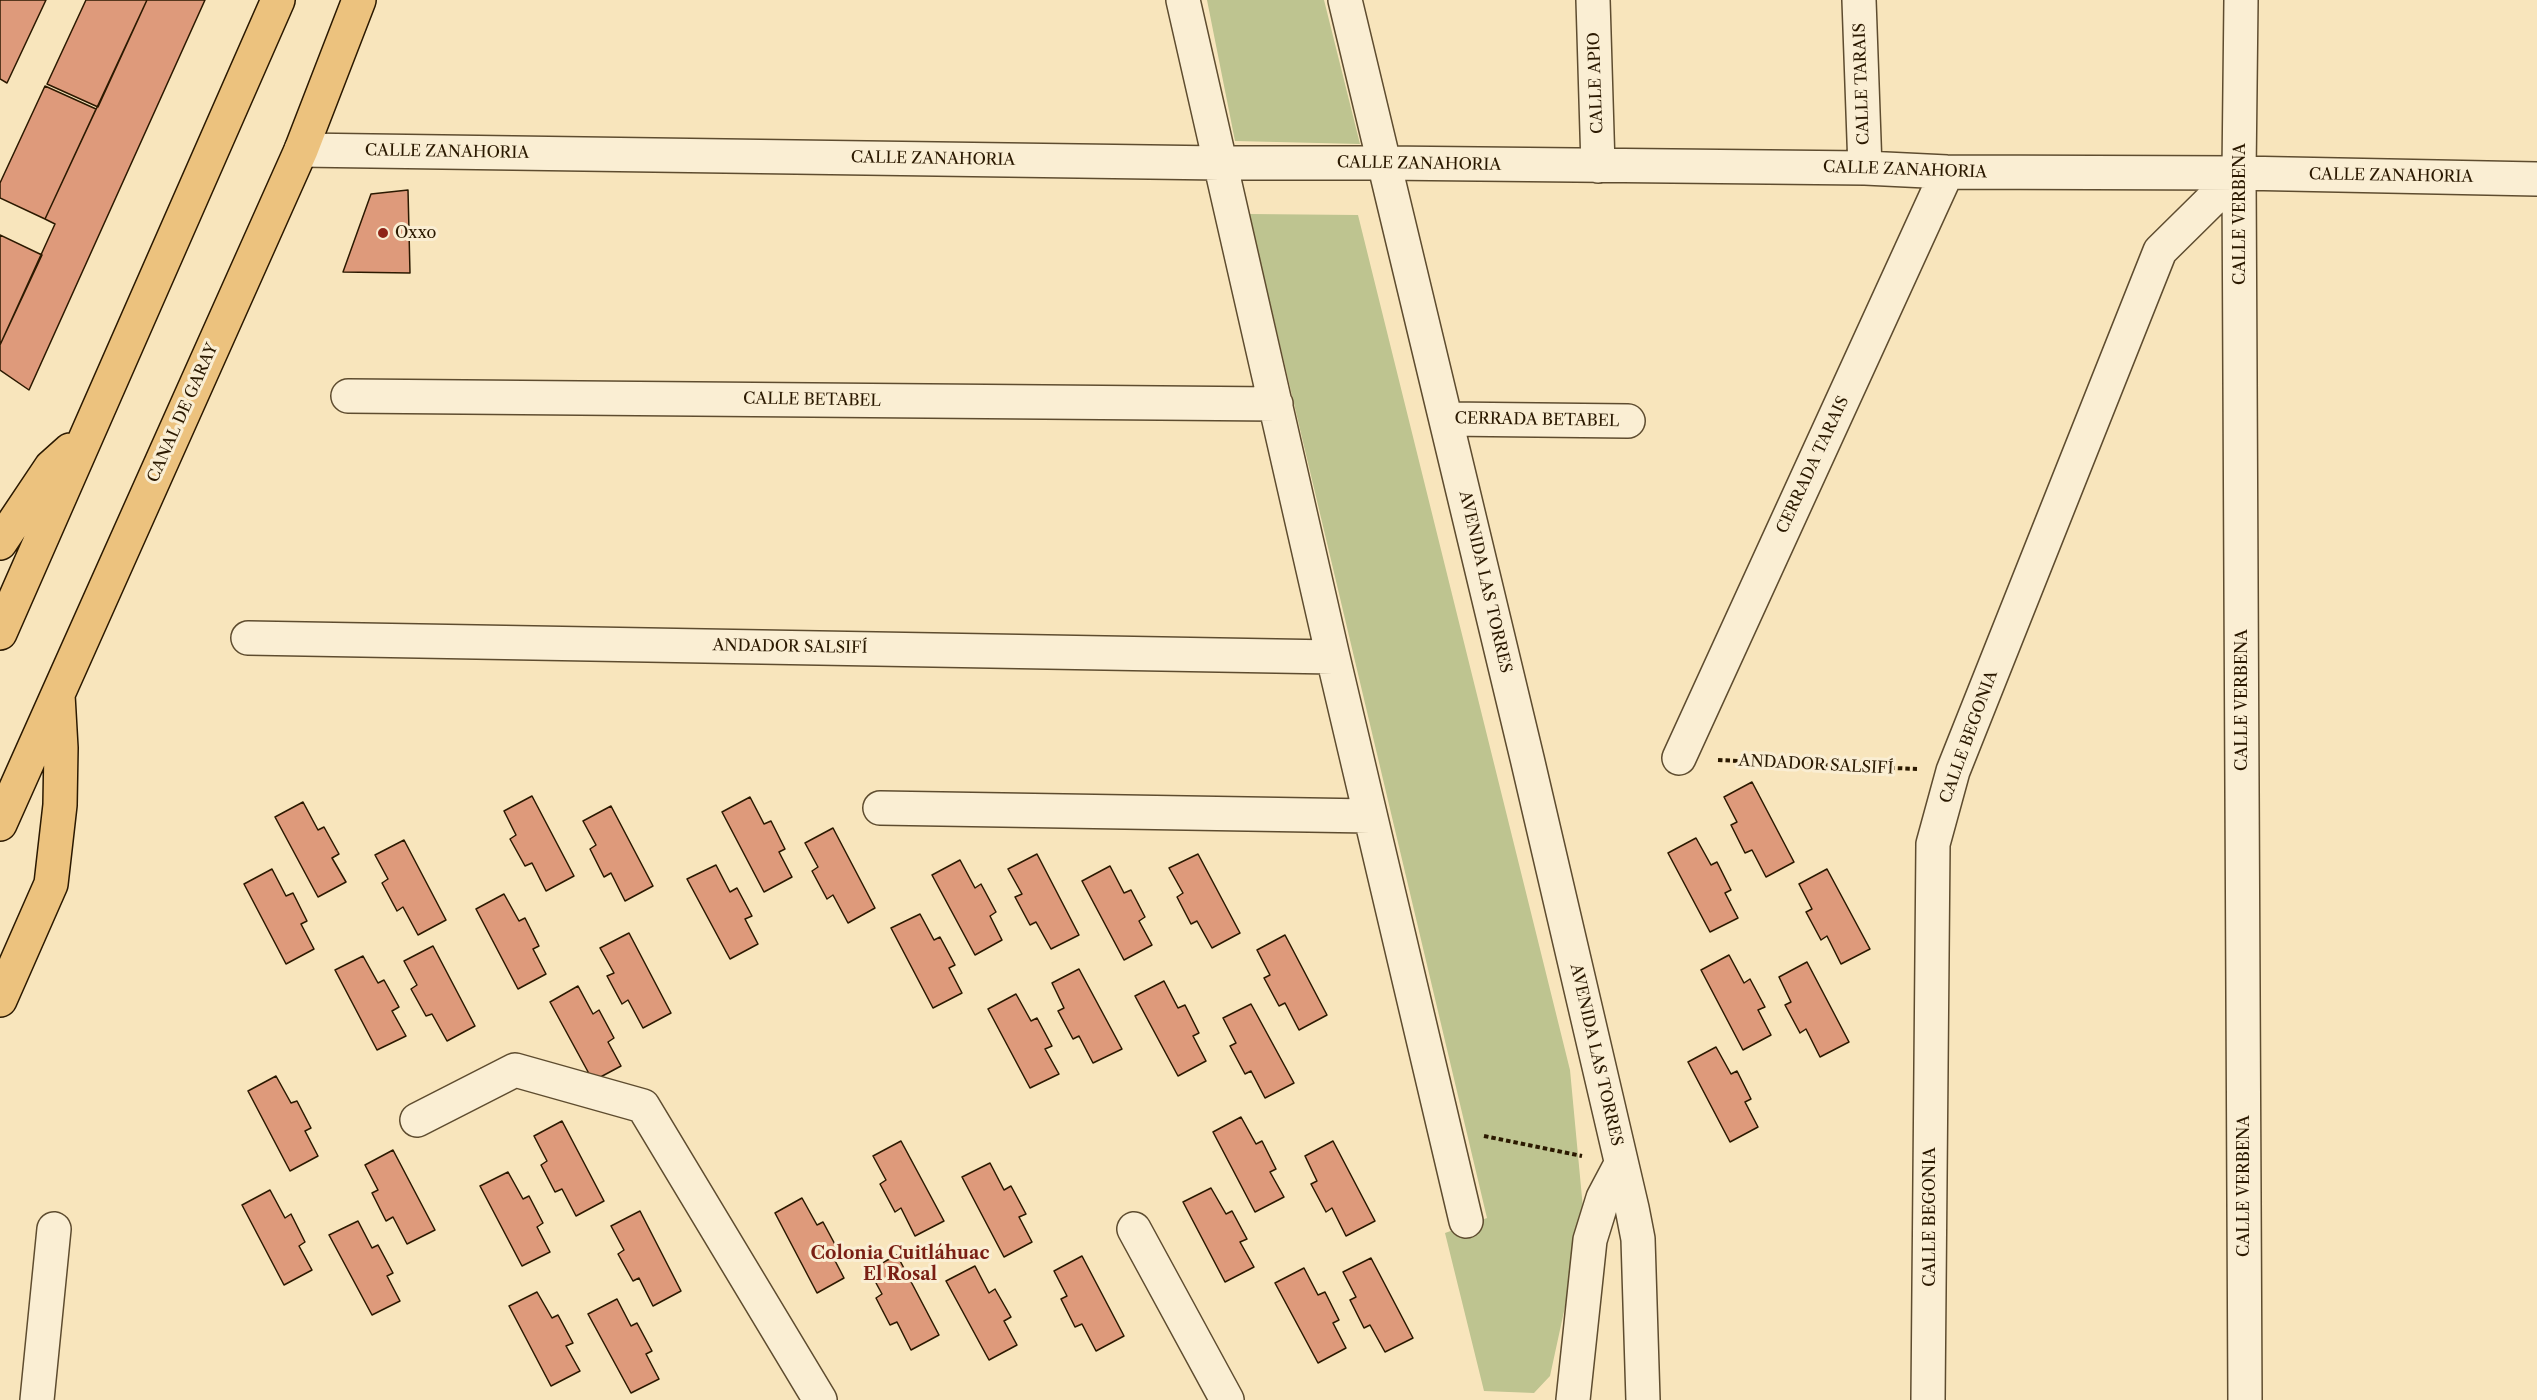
<!DOCTYPE html>
<meta charset="utf-8">
<style>
body{margin:0}
canvas{display:block;background:#f8e5bc}
</style>
<canvas width="2537" height="1400"></canvas>
<script>
const ctx = document.querySelector('canvas').getContext('2d');
ctx.lineJoin = 'round';
function paint(path, color) { ctx.fillStyle = color; ctx.fill(path, 'evenodd'); }
const toPath = rows => new Path2D(rows.map(r => 'M' + r).join(''));
function trace(path, color, width, dash) { ctx.strokeStyle = color; ctx.lineWidth = width; ctx.lineCap = dash ? 'butt' : 'round'; ctx.setLineDash(dash || []); ctx.stroke(path); }
function write(font, color, halo, rows, align = 'center') {
  ctx.font = font + ' "Libre Caslon Text",serif'; ctx.lineWidth = 6; ctx.setLineDash([]); ctx.textBaseline = 'middle'; ctx.strokeStyle = halo; ctx.fillStyle = color; for (const [text, x, y, turn = 0] of rows) {
    ctx.save(); ctx.translate(x, y); ctx.rotate((+turn || 0) * Math.PI / 180); ctx.textAlign = isNaN(turn) ? turn : align; if (halo) ctx.strokeText(text, 0, 0); ctx.fillText(text, 0, 0); ctx.restore();
  }
}
paint(toPath([
 [1207,0,1324,0,1360,144,1235,141],
 [1249,214,1358,215,1570,1070,1584,1219,1550,1376,1534,1393,1484,1391,1445,1233,1487,1218]
]), '#bec490');
const building = toPath([
 [0,0,46,0,7,83,0,79,0,0],
 [86,0,147,0,98,107,47,84,86,0],
 [147,0,205,0,29,390,0,370,0,345,55,224,45,219,147,0],
 [45,86,96,109,45,219,0,198,0,183,45,86],
 [408,190,410,273,343,272,371,194,408,190],
 [0,235,42,255,0,345,0,235],
 [1752,782,1794,862,1766,877,1752,850,1745,853,1731,825,1737,822,1724,797,1752,782],
 [532,796,574,876,546,891,532,863,525,866,510,839,516,835,504,811,532,796],
 [750,797,764,824,771,821,785,849,779,852,792,877,764,892,722,812,750,797],
 [303,802,318,830,324,827,339,854,332,858,346,882,318,897,275,817,303,802],
 [611,806,653,886,625,901,611,873,604,877,590,849,596,845,583,821,611,806],
 [833,828,875,908,848,923,833,895,827,899,812,871,818,867,805,843,833,828],
 [1696,838,1711,865,1717,862,1731,890,1725,893,1738,918,1710,932,1668,853,1696,838],
 [404,840,446,920,418,935,403,907,397,911,382,883,388,879,375,855,404,840],
 [1037,854,1079,935,1051,949,1036,922,1030,925,1015,897,1022,894,1008,869,1037,854],
 [1198,854,1240,933,1212,948,1197,921,1191,924,1177,897,1183,893,1169,868,1198,854],
 [960,860,975,888,981,884,996,912,990,916,1002,940,975,955,932,875,960,860],
 [716,865,730,892,737,888,752,916,745,919,758,944,730,959,687,879,716,865],
 [1110,866,1124,893,1131,890,1145,917,1139,921,1152,945,1124,960,1082,881,1110,866],
 [272,869,286,896,293,893,307,921,301,924,314,949,286,964,244,884,272,869],
 [1827,869,1870,949,1841,964,1827,936,1821,940,1806,912,1812,909,1799,884,1827,869],
 [504,894,519,921,525,918,539,946,533,949,546,974,518,989,476,909,504,894],
 [920,914,934,940,940,937,955,965,949,968,962,993,933,1008,891,928,920,914],
 [629,933,671,1013,643,1028,628,1000,622,1004,607,976,614,973,600,948,629,933],
 [1285,935,1327,1015,1299,1030,1285,1003,1279,1006,1264,978,1270,975,1257,950,1285,935],
 [433,946,475,1026,447,1041,432,1014,426,1016,411,989,417,985,404,961,433,946],
 [1729,955,1744,983,1750,979,1765,1007,1758,1010,1771,1035,1743,1050,1701,970,1729,955],
 [363,956,378,983,384,980,399,1007,392,1011,406,1036,377,1050,335,970,363,956],
 [1807,962,1849,1042,1820,1057,1806,1029,1800,1033,1785,1005,1791,1002,1779,977,1807,962],
 [1079,969,1122,1049,1093,1063,1079,1036,1073,1039,1058,1011,1064,1008,1052,983,1079,969],
 [1164,981,1178,1008,1185,1005,1199,1033,1193,1036,1206,1061,1178,1076,1135,996,1164,981],
 [578,986,593,1014,599,1010,614,1038,608,1042,621,1066,593,1081,550,1002,578,986],
 [1016,994,1031,1021,1037,1018,1052,1046,1045,1049,1059,1074,1030,1088,988,1009,1016,994],
 [1251,1004,1294,1083,1265,1098,1251,1071,1245,1074,1230,1046,1236,1043,1223,1018,1251,1004],
 [1716,1047,1731,1074,1737,1071,1751,1099,1745,1102,1758,1127,1730,1142,1688,1062,1716,1047],
 [276,1076,291,1103,297,1101,311,1128,305,1131,318,1156,290,1171,248,1091,276,1076],
 [1241,1117,1256,1144,1262,1141,1276,1169,1270,1172,1284,1197,1255,1212,1213,1132,1241,1117],
 [562,1121,604,1201,576,1216,562,1189,555,1192,541,1165,547,1161,534,1136,562,1121],
 [901,1141,944,1221,915,1236,901,1208,895,1212,880,1184,886,1180,873,1156,901,1141],
 [1333,1141,1375,1221,1346,1236,1332,1208,1326,1212,1311,1184,1317,1181,1305,1156,1333,1141],
 [393,1150,435,1230,407,1244,393,1217,386,1221,372,1193,378,1190,365,1165,393,1150],
 [990,1163,1004,1190,1011,1186,1026,1214,1019,1217,1032,1242,1004,1257,962,1177,990,1163],
 [508,1172,523,1199,529,1196,543,1223,537,1227,550,1252,522,1266,480,1186,508,1172],
 [1211,1188,1226,1214,1232,1211,1247,1239,1240,1242,1254,1267,1225,1282,1183,1202,1211,1188],
 [270,1190,285,1218,291,1214,305,1242,299,1246,312,1270,284,1285,242,1205,270,1190],
 [802,1198,817,1225,823,1222,838,1250,831,1253,844,1278,817,1293,775,1213,802,1198],
 [640,1211,681,1291,653,1306,639,1278,633,1281,618,1254,624,1250,611,1226,640,1211],
 [358,1221,372,1248,378,1245,393,1273,387,1276,400,1301,372,1315,329,1235,358,1221],
 [897,1255,939,1335,911,1350,897,1322,890,1325,876,1298,882,1294,869,1270,897,1255],
 [1082,1256,1124,1336,1096,1351,1082,1324,1075,1327,1061,1299,1067,1296,1054,1271,1082,1256],
 [1371,1258,1413,1338,1385,1352,1370,1325,1364,1328,1350,1300,1356,1297,1343,1272,1371,1258],
 [975,1266,989,1293,995,1289,1011,1317,1004,1321,1017,1345,989,1360,946,1281,975,1266],
 [1304,1268,1318,1295,1325,1292,1339,1320,1333,1323,1346,1348,1318,1363,1275,1283,1304,1268],
 [537,1292,552,1318,558,1315,573,1343,566,1346,580,1371,551,1386,509,1306,537,1292],
 [617,1299,631,1326,637,1323,652,1351,646,1354,659,1379,631,1393,588,1314,617,1299]
]);
paint(building, '#de9a7b');
trace(building, '#2b1900', 1.5);
const minor = toPath([
 [1183,0,1333,657,1466,1221],
 [1345,0,1527,758,1632,1208,1638,1239,1643,1400],
 [1593,0,1598,166],
 [1859,0,1865,168],
 [2241,0,2239,173,2245,1400],
 [301,150,1220,163,1383,163,1865,168,1947,172,2239,173,2537,179],
 [348,396,1276,404],
 [1446,419,1628,421],
 [248,638,1333,657],
 [1679,758,1947,172],
 [880,808,1370,816],
 [417,1120,515,1070,643,1106,820,1400],
 [1134,1229,1227,1400],
 [37,1400,54,1229],
 [1573,1400,1590,1240,1603,1198,1621,1164],
 [1928,1400,1933,844,1953,771,2160,251,2239,173]
]);
const major = toPath([
 [0,543,51,467,70,450],
 [0,633,278,0],
 [0,824,301,150,359,0],
 [0,1000,51,884,60,805,61,748,58,695]
]);
trace(minor, '#5e4c2f', 36);
trace(major, '#2b1900', 36);
trace(toPath([
 [1718,760,1917,769],
 [1484,1136,1582,1156]
]), '#2b1900', 4, [4.5, 3]);
trace(minor, '#faeed3', 33);
trace(major, '#ecc27e', 33);
for (const [x, y, r, color] of [
 [383,233,6,"#8f2418"]
]) { const dot = new Path2D(); dot.arc(x, y, r, 0, 2 * Math.PI); ctx.fillStyle = color; ctx.fill(dot); trace(dot, '#faeed3', 2); }
write('16px', '#2b1900', '#faeed3', [
 ["CALLE APIO",1596,83,-92],
 ["CALLE TARAIS",1862,84,-92],
 ["CALLE ZANAHORIA",447,152,1],
 ["CALLE ZANAHORIA",933,159,1],
 ["CALLE ZANAHORIA",1419,164,1],
 ["CALLE ZANAHORIA",1905,170,2],
 ["CALLE ZANAHORIA",2391,176,1],
 ["CALLE VERBENA",2240,214,-90],
 ["CALLE BETABEL",812,400,1],
 ["CANAL DE GARAY",183,413,-66],
 ["CERRADA BETABEL",1537,420,1],
 ["CERRADA TARAIS",1813,465,-65],
 ["AVENIDA LAS TORRES",1485,582,77],
 ["ANDADOR SALSIFÍ",790,647,1],
 ["CALLE VERBENA",2242,700,-90],
 ["CALLE BEGONIA",1969,737,-70],
 ["ANDADOR SALSIFÍ",1816,765,3],
 ["AVENIDA LAS TORRES",1596,1055,77],
 ["CALLE VERBENA",2244,1186,-90],
 ["CALLE BEGONIA",1930,1217,-90]
]);
write('16px', '#2b1900', '#faeed3', [
 ["Oxxo",395,233]
], 'left');
write('bold 18px', '#7a1f14', '#faeed3', [
 ["Colonia Cuitláhuac",900,1254],
 ["El Rosal",900,1275]
]);
</script>
